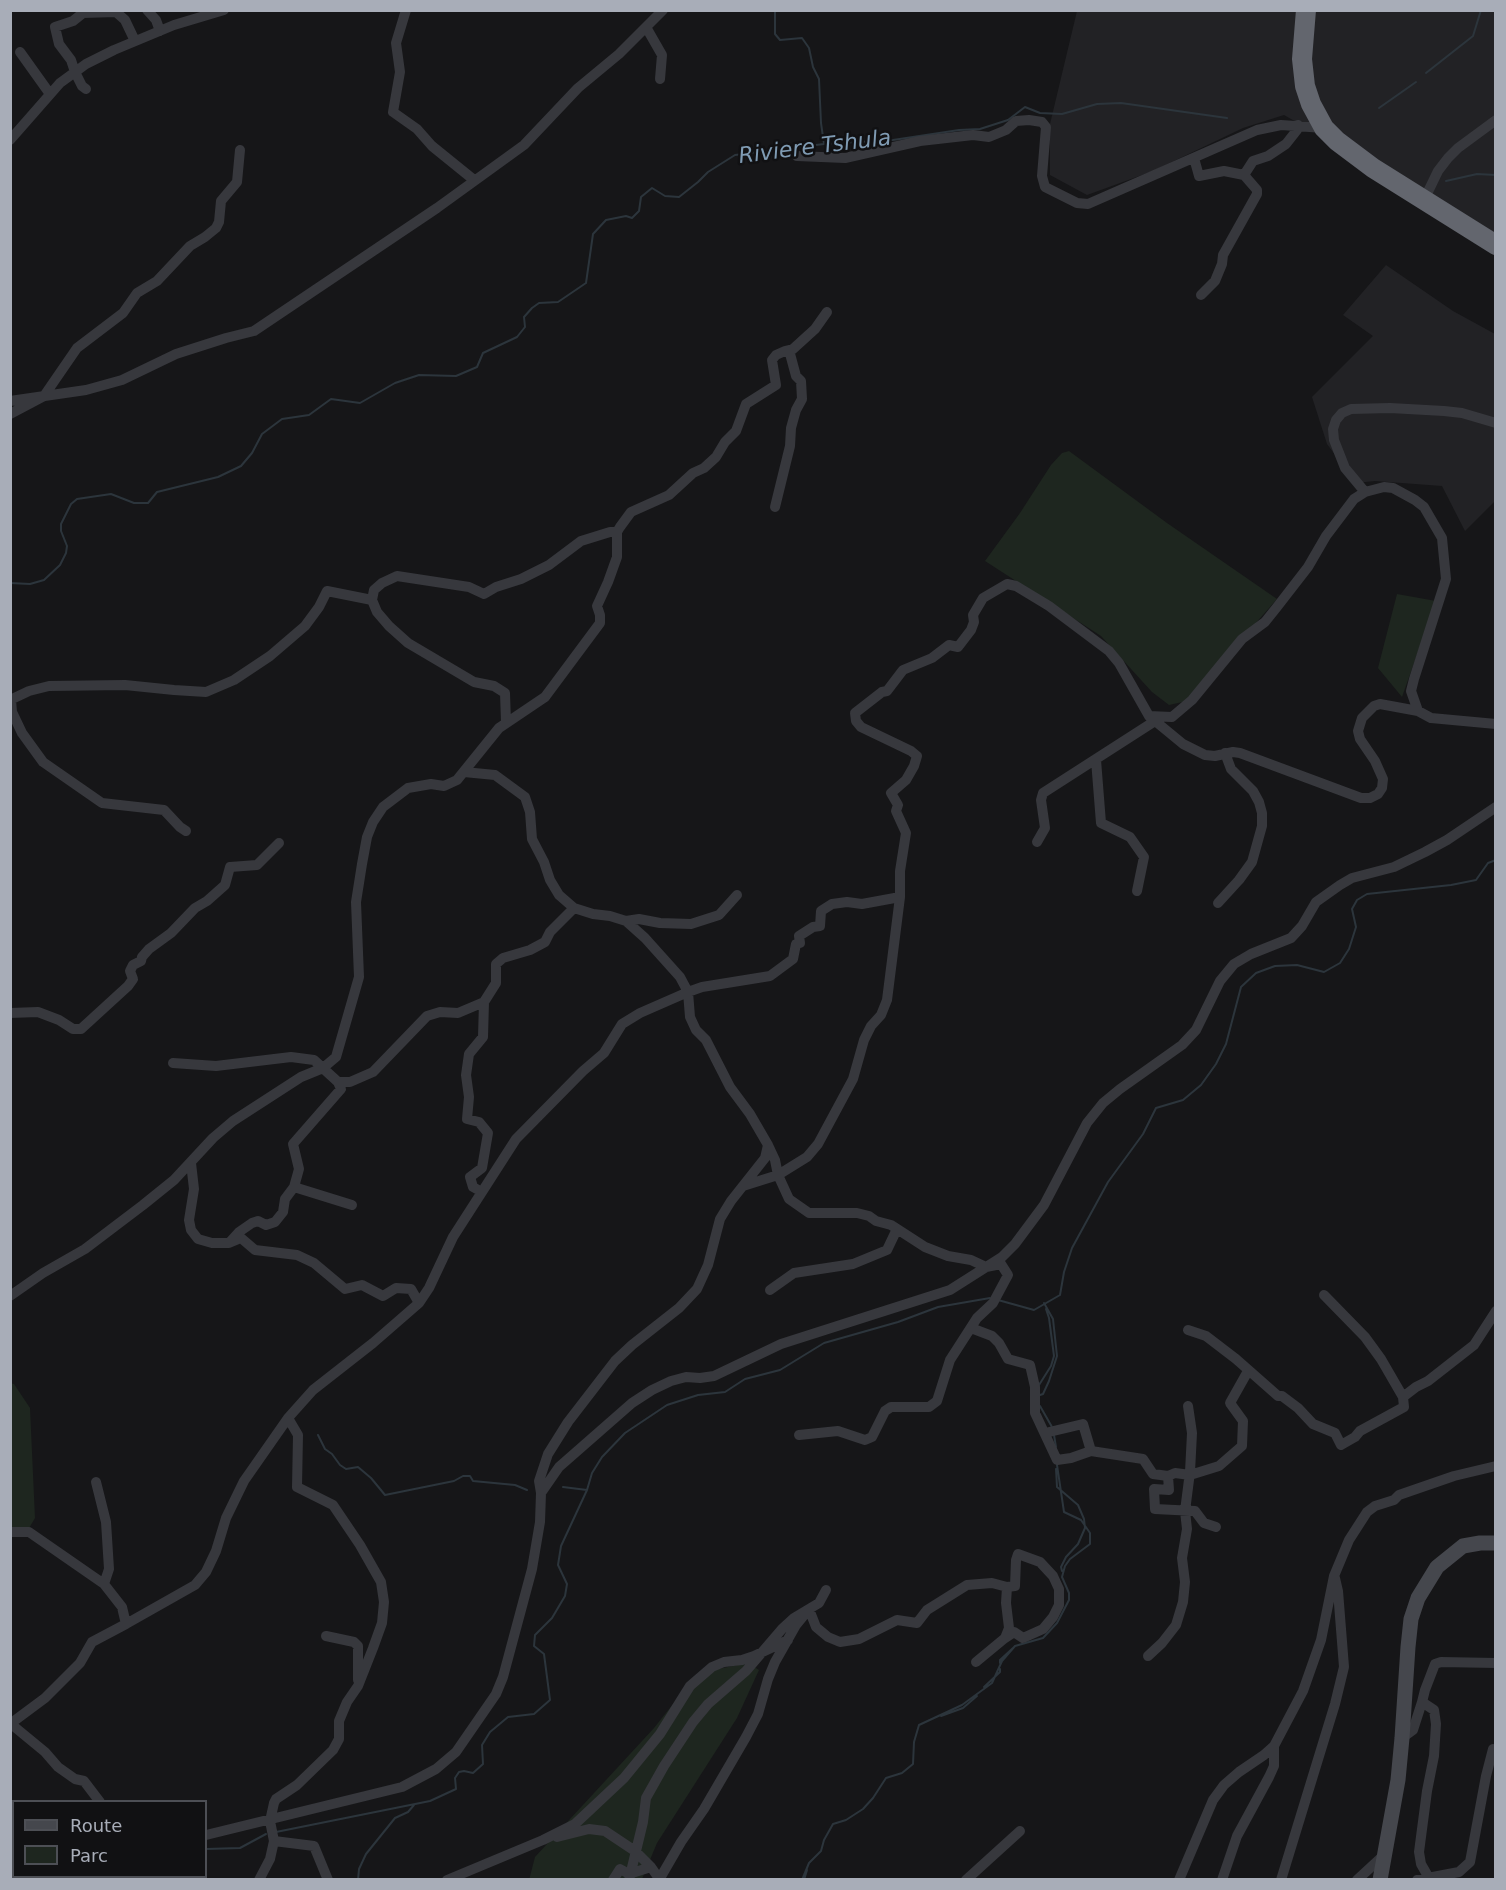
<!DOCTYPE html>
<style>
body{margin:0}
#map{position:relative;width:1506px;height:1890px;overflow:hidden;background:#161618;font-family:"DejaVu Sans",sans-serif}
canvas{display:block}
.frame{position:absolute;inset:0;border:12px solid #a8adb8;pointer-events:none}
.legend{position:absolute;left:12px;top:1800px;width:195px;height:78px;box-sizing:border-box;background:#111113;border:2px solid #4d4f55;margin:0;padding:8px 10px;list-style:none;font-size:18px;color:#a8adb8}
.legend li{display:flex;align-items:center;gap:12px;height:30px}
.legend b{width:30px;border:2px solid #4d4f55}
</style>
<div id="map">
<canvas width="1506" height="1890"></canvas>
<div class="frame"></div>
<ul class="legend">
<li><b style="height:8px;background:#45474d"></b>Route</li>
<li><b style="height:16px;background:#1e261f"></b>Parc</li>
</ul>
</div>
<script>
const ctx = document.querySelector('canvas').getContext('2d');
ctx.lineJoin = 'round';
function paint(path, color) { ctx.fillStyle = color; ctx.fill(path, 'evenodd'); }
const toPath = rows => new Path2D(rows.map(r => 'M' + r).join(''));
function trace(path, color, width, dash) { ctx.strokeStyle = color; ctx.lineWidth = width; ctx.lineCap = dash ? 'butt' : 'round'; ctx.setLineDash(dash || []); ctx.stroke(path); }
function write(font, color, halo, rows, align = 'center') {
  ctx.font = font + ' "DejaVu Sans",sans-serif'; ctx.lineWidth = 5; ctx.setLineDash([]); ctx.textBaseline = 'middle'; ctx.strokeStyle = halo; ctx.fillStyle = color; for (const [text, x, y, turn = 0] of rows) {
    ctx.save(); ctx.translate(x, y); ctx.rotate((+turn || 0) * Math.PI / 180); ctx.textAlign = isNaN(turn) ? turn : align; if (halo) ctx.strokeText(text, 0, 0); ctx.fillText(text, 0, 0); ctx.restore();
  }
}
paint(toPath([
 [1077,11,1495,11,1495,251,1449,223,1312,131,1284,115,1243,128,1153,171,1087,195,1050,175,1050,124],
 [1386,265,1453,311,1495,334,1495,501,1465,531,1442,486,1375,481,1356,483,1327,444,1312,397,1373,336,1343,315]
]), '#222225');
paint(toPath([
 [1069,451,1167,523,1277,599,1187,701,1169,705,1152,692,1101,636,985,561,1020,513,1051,465,1062,453],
 [1397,594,1436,601,1402,697,1378,668],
 [10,1383,14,1384,30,1408,35,1518,25,1535,10,1537],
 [748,1663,759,1670,737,1718,657,1843,642,1879,529,1880,535,1857,654,1728,681,1694,713,1670]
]), '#1e261f');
trace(toPath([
 [775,10,775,34,780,40,802,38,809,48,813,67,819,79,821,123,824,144],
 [1426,73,1473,36,1481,10],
 [1379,108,1416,82],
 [1446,181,1477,174,1496,175],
 [10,583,30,584,44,580,60,565,66,553,67,546,61,531,61,524,71,504,77,499,111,494,134,503,148,503,157,492,218,477,241,466,252,453,262,434,282,419,309,415,331,399,360,403,395,383,419,375,456,376,477,367,483,353,517,337,525,327,524,317,532,308,539,303,558,302,586,283,593,234,606,220,626,216,632,218,639,211,641,197,652,188,665,196,679,197,698,182,708,172,735,155,824,144,893,140,959,130,980,129,1008,120,1025,107,1040,113,1062,114,1097,104,1121,103,1227,118],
 [998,1300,1034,1310,1060,1295,1064,1272,1072,1248,1108,1182,1143,1134,1156,1108,1183,1100,1201,1085,1216,1064,1226,1044,1241,987,1256,973,1275,966,1297,965,1324,972,1340,963,1349,949,1356,927,1352,909,1357,900,1367,894,1451,885,1476,880,1488,863,1496,860],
 [1039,1385,1051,1366,1054,1356,1049,1318,1046,1309],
 [1040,1395,1043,1394,1049,1381,1057,1356,1053,1319,1044,1303],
 [1040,1406,1052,1427],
 [318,1435,325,1449,332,1454,340,1465,346,1469,358,1467,371,1478,385,1495,454,1481,463,1476,470,1476,473,1481,515,1485,527,1490],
 [1054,1435,1056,1447],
 [1056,1469,1057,1487,1078,1505,1084,1519,1085,1528,1078,1544,1066,1557,1061,1567,1062,1571],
 [563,1487,587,1490],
 [1000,1663,1000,1660,1013,1648],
 [984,1687,1000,1672,1000,1669],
 [941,1716,963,1708,977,1696],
 [276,1832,430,1801,456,1789,455,1778,459,1772,464,1771,473,1773,483,1764,482,1745,490,1732,508,1717,534,1714,550,1700,544,1654,534,1646,535,1635,552,1618,565,1596,567,1584,558,1565,561,1546,587,1490,592,1473,602,1457,625,1433,667,1405,698,1395,725,1392,745,1379,780,1370,824,1343,898,1322,938,1307,990,1298],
 [206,1849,240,1848,266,1834],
 [125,1880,129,1876],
 [358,1880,359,1869,366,1854,395,1818,408,1812,414,1805],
 [802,1880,809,1863,821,1851,824,1840,833,1824,846,1820,863,1809,873,1798,886,1778,902,1773,913,1764,914,1742,919,1725,962,1705,992,1683,1002,1661,1015,1646,1043,1638,1057,1623,1069,1600,1069,1593,1062,1577,1065,1566,1070,1559,1090,1544,1090,1533,1081,1520,1064,1512,1057,1465],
 [804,1880,807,1870]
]), '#2c353c', 2);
trace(toPath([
 [82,10,83,13,116,12,125,20,135,41],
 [147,10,156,20,160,31],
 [406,10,396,43,400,72,393,112,417,129,432,146,474,180],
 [83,13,73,21,55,27,59,44,71,60,75,72,82,86,86,89],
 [646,27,662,55,660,79],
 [20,52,50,94],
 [10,140,60,83,86,64,114,50,174,25,224,10],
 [797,156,845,158,920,141,973,135,989,137,1006,130,1016,121,1029,120,1042,122,1046,127,1042,176,1045,187,1077,203,1088,204,1257,130,1281,125,1324,128],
 [1194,158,1199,176,1224,171,1244,175,1257,190,1257,194,1223,255,1222,264,1215,281,1201,295],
 [1244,175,1253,161,1268,156,1286,144,1297,130,1298,125],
 [1424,200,1438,171,1448,158,1458,148,1496,120],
 [10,401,86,390,122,380,176,354,226,338,254,331,437,208,524,145,578,88,619,54,663,10],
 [10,414,44,396,77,348,123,313,137,293,157,281,190,246,205,237,216,228,219,222,221,201,237,182,240,150],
 [1365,492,1345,468,1334,440,1333,429,1336,420,1342,413,1351,409,1390,408,1444,411,1462,413,1496,423],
 [775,507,790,446,791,428,796,410,802,399,801,381,796,376,789,350],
 [10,700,29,691,49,686,125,685,174,690,206,692,234,680,270,656,305,626,319,607,327,591,372,600],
 [11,700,12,712,22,733,43,762,102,803,164,810,180,827,186,831],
 [1149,716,1172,717,1192,700,1242,639,1265,622,1277,607,1308,567,1326,536,1354,499,1365,492,1384,487,1393,488,1415,500,1424,507,1442,538,1446,579,1414,679,1411,691,1418,711,1431,718,1496,724],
 [506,722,505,693,494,686,474,682,408,643,389,626,377,612,372,600,374,590,382,583,397,576,469,587,484,594,496,587,521,579,549,565,581,541,610,532,617,532],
 [1096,760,1101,823,1130,837,1144,857,1137,891],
 [464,772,495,775,525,797,530,812,532,839,544,862,550,880,559,895,574,908,593,914,610,916,626,921,645,938,680,977,688,992,690,1017,696,1030,706,1040,730,1087,750,1114,768,1145,775,1160,778,1175,789,1199,809,1213,857,1213,869,1216,876,1221,891,1225,925,1247,948,1256,971,1260,986,1267,1001,1264,1008,1275,993,1303,977,1318,950,1360,937,1401,929,1407,891,1407,885,1411,872,1437,865,1440,838,1431,799,1435],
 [1037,842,1045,828,1041,800,1043,793,1155,721],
 [1218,903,1239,880,1252,862,1262,826,1262,813,1259,802,1253,791,1231,769,1225,753],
 [626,921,639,919,660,923,691,924,719,915,737,895],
 [10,1013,38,1012,59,1020,73,1029,81,1029,128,986,133,979,130,971,133,965,141,961,142,957,149,949,171,933,195,908,207,901,225,885,230,867,257,865,279,843],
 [173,1063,216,1066,291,1057,314,1060,338,1082,350,1082,373,1072,427,1016,440,1012,458,1013,484,1002],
 [191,1163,194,1189,189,1220,191,1230,198,1239,212,1243,229,1243,239,1232,252,1223,258,1221,266,1225,275,1222,283,1212,285,1199,294,1187,299,1169,293,1144,341,1089,338,1082],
 [743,1186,778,1175,807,1157,818,1144,853,1079,864,1040,871,1026,881,1015,887,1000,900,897,900,871,906,833,896,811,898,805,891,793,906,780,914,766,917,756,911,751,861,727,856,721,855,713,882,692,887,691,903,670,932,658,949,645,958,647,971,630,974,622,973,615,983,598,1007,584,1016,586,1049,606,1109,651,1119,663,1149,716,1183,744,1205,755,1215,756,1233,752,1240,753,1361,798,1370,798,1378,794,1382,788,1383,779,1375,761,1360,739,1358,731,1362,718,1374,706,1380,704,1418,711],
 [294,1187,352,1205],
 [482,1192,473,1187,470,1177,482,1168,488,1133,479,1122,467,1119,469,1097,466,1075,469,1054,483,1037,484,1002,496,983,496,964,503,958,530,950,545,942,550,932,574,908],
 [229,1243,241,1238,255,1250,297,1255,314,1263,345,1289,362,1285,383,1296,396,1288,411,1289,419,1303],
 [770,1290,794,1273,853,1264,887,1250,897,1229],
 [1324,1295,1365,1337,1381,1359,1403,1397],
 [10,1296,43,1273,85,1249,143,1205,174,1180,213,1138,233,1121,301,1077,323,1068,336,1057,359,977,356,902,362,864,367,837,373,822,383,807,408,788,431,784,444,786,457,780,499,728,545,697,600,623,600,615,597,606,608,582,617,557,617,532,620,527,631,512,669,495,693,473,704,468,716,457,725,442,736,431,746,404,776,385,772,360,776,355,785,351,793,349,815,329,827,312],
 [971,1328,992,1336,999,1343,1008,1359,1030,1365,1035,1387,1035,1413,1057,1460,1071,1458,1091,1451],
 [1188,1330,1206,1336,1236,1359,1278,1396,1282,1396,1298,1408,1313,1424,1335,1433,1341,1445,1355,1437,1360,1431,1404,1407,1403,1397,1416,1387,1428,1381,1474,1345,1496,1311],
 [1045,1433,1083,1424,1091,1451,1143,1459,1153,1474,1168,1476,1169,1490,1154,1489,1155,1509,1195,1511,1204,1523,1216,1527],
 [1168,1476,1175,1473,1190,1475,1219,1466,1242,1446,1243,1421,1230,1403,1248,1371],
 [96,1482,106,1522,109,1569,104,1584],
 [541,1493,559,1467,632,1403,652,1390,671,1381,686,1377,700,1378,714,1376,781,1344,950,1290,1002,1257,1015,1244,1044,1205,1087,1123,1103,1103,1120,1089,1182,1045,1196,1030,1220,981,1234,964,1251,954,1291,938,1302,926,1316,902,1340,885,1352,878,1394,867,1425,852,1447,840,1496,807],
 [10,1532,29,1532,104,1584,122,1607,126,1624,195,1585,206,1572,216,1551,226,1518,244,1481,288,1418,313,1390,373,1343,419,1303,429,1288,453,1237,516,1139,583,1071,604,1053,622,1024,640,1013,688,992,702,987,770,976,793,959,796,944,800,943,799,936,813,927,820,926,821,911,832,904,847,902,862,904,900,897],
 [326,1636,354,1642,358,1646,358,1680],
 [1148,1656,1162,1643,1176,1625,1183,1602,1185,1582,1182,1558,1187,1529,1185,1511,1190,1472,1192,1433,1188,1406],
 [976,1662,1005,1638,1009,1628,1006,1603,1007,1587],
 [1422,1702,1425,1690,1435,1664,1441,1662,1496,1663],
 [10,1724,45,1698,80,1663,92,1642,126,1624],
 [11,1724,45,1752,58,1767,75,1779,84,1781,100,1802],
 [1402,1738,1413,1730,1422,1702,1434,1710,1436,1724,1434,1756,1427,1791,1419,1852,1421,1864,1429,1878],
 [206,1835,402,1787,436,1769,456,1752,496,1694,503,1677,532,1569,540,1522,541,1493,539,1481,548,1454,568,1422,615,1361,632,1345,679,1308,697,1289,708,1265,720,1219,731,1201,765,1158,768,1145],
 [557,1837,589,1829,605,1831,635,1851,651,1867,660,1880],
 [274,1841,314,1846,328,1880],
 [102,1880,106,1876],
 [259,1880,270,1859,274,1841,270,1821,274,1803,276,1799,297,1785,333,1750,339,1739,339,1721,347,1702,358,1686,373,1648,382,1623,384,1602,381,1582,360,1545,333,1505,297,1487,298,1435,288,1418],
 [447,1880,543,1840,575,1824,624,1778,660,1734,690,1686,712,1667,724,1662,742,1660,754,1656,788,1640],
 [613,1880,620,1869,629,1874,651,1867],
 [629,1880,643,1822,646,1798,664,1766,693,1722,708,1704,746,1671,782,1629,794,1618,809,1609,816,1627,828,1637,840,1642,859,1639,897,1620,917,1623,927,1610,967,1585,992,1583,1007,1587,1015,1586,1016,1560,1018,1554,1040,1562,1053,1576,1059,1589,1059,1605,1053,1617,1043,1629,1023,1638,1014,1632,1005,1638],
 [659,1880,681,1842,704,1809,746,1737,758,1714,768,1679,775,1662,796,1625,809,1609,819,1603,826,1590],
 [966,1880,1020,1831],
 [1179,1880,1213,1800,1224,1785,1239,1772,1264,1755,1274,1746,1303,1691,1321,1640,1334,1576,1349,1540,1367,1512,1375,1506,1394,1500,1399,1495,1454,1476,1496,1466],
 [1222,1880,1237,1836,1269,1777,1274,1766,1274,1746],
 [1281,1880,1335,1704,1344,1667,1338,1591,1335,1578],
 [1357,1880,1383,1856],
 [1417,1880,1459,1872,1470,1862,1486,1776,1493,1749]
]), '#37383d', 10);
trace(toPath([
 [1380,1880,1398,1780,1402,1738,1408,1647,1411,1619,1418,1598,1437,1567,1463,1546,1480,1543,1496,1543]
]), '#45474d', 15);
trace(toPath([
 [1306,10,1302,59,1305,86,1311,104,1324,128,1337,141,1373,168,1496,245]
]), '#63666e', 20);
write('italic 22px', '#7f9bb3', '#111113', [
 ["Riviere Tshula",815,148,-7]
]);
</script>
